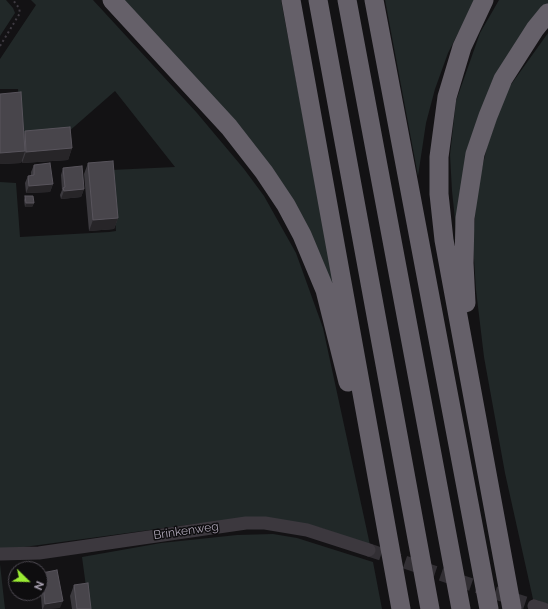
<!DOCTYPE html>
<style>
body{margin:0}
#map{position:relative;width:548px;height:609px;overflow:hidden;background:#131214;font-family:Raleway,sans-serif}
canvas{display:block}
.north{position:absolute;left:8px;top:561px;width:40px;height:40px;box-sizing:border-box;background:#0e0d0f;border:1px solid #4d4951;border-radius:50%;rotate:113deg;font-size:11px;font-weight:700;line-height:16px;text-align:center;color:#aca4b4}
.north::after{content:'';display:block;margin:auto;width:14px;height:18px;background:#9aeb33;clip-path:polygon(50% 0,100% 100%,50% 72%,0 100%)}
</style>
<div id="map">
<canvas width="548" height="609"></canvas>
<div class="north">N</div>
</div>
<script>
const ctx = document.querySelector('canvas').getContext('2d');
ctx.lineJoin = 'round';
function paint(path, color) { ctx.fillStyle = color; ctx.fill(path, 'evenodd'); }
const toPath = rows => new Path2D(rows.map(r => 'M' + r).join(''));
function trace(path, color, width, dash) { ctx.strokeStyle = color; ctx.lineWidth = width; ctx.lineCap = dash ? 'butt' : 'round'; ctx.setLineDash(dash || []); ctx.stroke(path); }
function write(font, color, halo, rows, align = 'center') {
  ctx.font = font + ' Raleway,sans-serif'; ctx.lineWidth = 3; ctx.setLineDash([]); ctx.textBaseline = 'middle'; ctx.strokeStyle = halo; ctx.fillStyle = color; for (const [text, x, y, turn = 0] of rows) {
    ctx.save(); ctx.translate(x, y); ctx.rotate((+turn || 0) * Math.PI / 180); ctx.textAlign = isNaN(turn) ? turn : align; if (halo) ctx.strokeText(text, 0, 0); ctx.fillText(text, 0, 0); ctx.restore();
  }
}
paint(toPath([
 [0,0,6,0,13,8,15,13,0,36],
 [31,0,93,0,197,113,244,169,264,196,296,253,323,328,370,545,318,527,201,523,17,548,0,548,0,182,16,183,20,237,109,232,116,231,111,170,175,167,115,91,67,133,21,141,18,89,0,89,0,59,36,5],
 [119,0,281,0,343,328,309,238],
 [385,0,475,0,448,53,435,89,426,123,418,176],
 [499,0,548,0,548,5,509,59,457,238,452,191,450,155,456,101,480,33],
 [548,33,548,604,533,599,505,473,484,357,476,290,473,243,477,190,487,147,505,93],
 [273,534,297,538,373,562,382,609,89,609,82,557,161,543,237,535],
 [0,564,5,609,0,609]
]), '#212828');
trace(toPath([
 [369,550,534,606]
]), '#322f34', 13, [13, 6]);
trace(toPath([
 [0,46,20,13,19,8,13,0]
]), '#3f3b42', 2, [2, 3]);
trace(toPath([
 [0,554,39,553,246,523,265,523,307,530,369,550],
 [534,606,544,609]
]), '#3c383e', 13);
trace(toPath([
 [112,0,229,127,264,172,286,205,302,235,325,290,348,382],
 [291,0,401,609],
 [318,0,430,609],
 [347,0,461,609],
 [374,0,489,609],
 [484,0,462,47,447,97,439,157,439,194,444,240,512,609],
 [466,303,464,263,465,218,475,154,488,116,503,79,535,29,548,13]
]), '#656069', 19);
paint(toPath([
 [0,94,24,135,25,131,72,148,68,160,22,163,22,160,21,163,0,164],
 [88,163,118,218,114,229,89,231,84,174],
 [34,165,53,184,50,192,26,193,25,183,28,176,31,176,31,172],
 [63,168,84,189,81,197,61,199,60,195,62,190,61,175],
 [25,196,34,203,32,207,25,207,24,200],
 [42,573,60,608,42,609,40,585,40,579],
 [74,585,91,609,72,609,70,596]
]), '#3c3a3f');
paint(toPath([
 [72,148,68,160,22,163,26,152],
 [25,151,21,163,0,164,0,153],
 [53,184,50,192,26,193,29,186],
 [84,189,81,197,61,199,64,191],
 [26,203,34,203,32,207,25,207],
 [118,218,114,229,89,231,93,220],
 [63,601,60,608,43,609,45,604]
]), '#272528');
const building = toPath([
 [21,92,25,151,0,153,0,94,21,92],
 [70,127,72,148,26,152,25,131,70,127],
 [113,161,118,218,93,220,88,163,113,161],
 [50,163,53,184,29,186,28,176,34,175,34,165,50,163],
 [82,166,84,189,64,191,63,188,65,187,63,168,82,166],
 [25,196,33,196,34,203,26,203,25,196],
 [57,570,63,601,45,604,42,573,57,570],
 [88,583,91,609,77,609,74,585,88,583]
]);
paint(building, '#48454b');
trace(building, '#58545c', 1);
write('12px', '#aca4b4', '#0e0d0f', [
 ["Brinkenweg",186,531,-8]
]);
</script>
